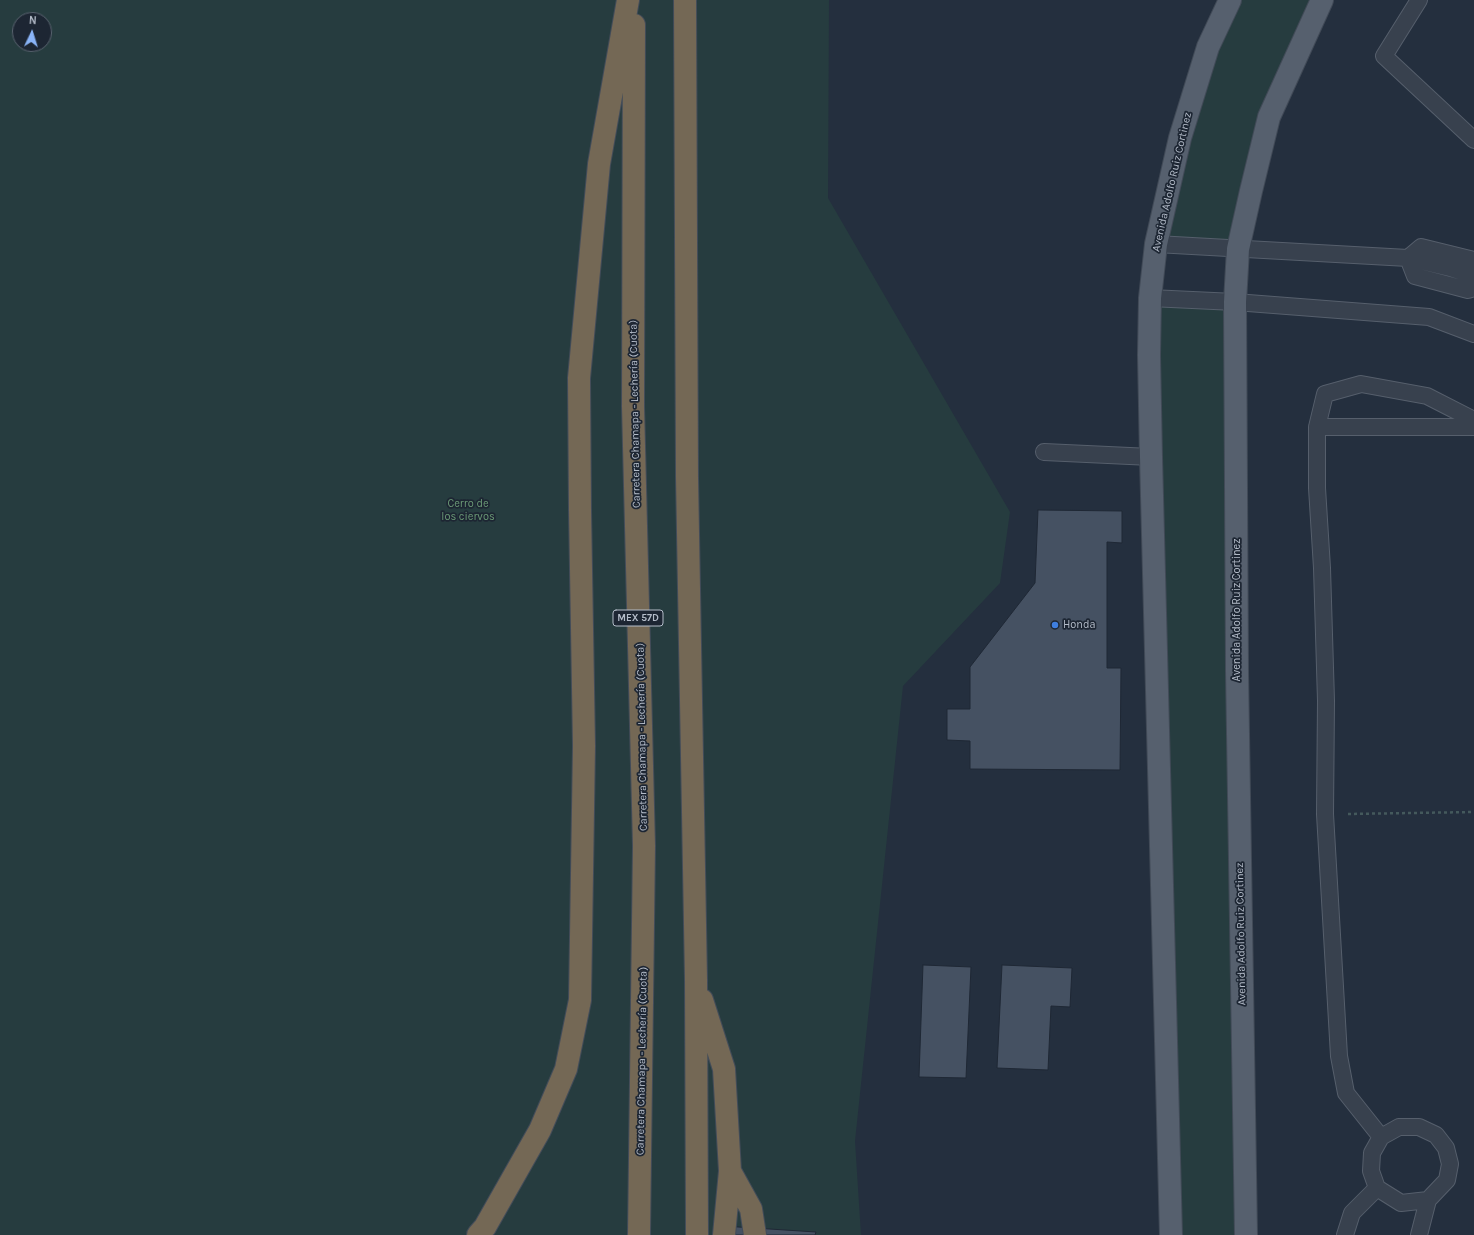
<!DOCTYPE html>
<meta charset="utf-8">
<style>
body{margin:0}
#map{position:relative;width:1474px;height:1235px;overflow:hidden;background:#242f3e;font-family:Karla,sans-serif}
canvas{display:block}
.north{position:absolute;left:12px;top:12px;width:40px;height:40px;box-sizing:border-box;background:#1d2633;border:1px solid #59626f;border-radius:50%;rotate:4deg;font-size:11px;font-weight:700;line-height:16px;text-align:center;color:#b4bcc9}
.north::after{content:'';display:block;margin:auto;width:14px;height:18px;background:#8ab4f8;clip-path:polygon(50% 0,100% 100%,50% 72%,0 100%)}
</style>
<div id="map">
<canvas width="1474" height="1235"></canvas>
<div class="north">N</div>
</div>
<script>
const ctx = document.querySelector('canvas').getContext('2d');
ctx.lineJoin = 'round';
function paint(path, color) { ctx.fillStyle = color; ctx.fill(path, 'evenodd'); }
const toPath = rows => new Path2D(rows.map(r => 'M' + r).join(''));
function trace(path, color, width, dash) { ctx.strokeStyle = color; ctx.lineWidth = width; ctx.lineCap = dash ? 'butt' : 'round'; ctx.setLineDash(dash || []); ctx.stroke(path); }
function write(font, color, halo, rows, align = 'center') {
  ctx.font = font + ' Karla,sans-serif'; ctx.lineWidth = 3.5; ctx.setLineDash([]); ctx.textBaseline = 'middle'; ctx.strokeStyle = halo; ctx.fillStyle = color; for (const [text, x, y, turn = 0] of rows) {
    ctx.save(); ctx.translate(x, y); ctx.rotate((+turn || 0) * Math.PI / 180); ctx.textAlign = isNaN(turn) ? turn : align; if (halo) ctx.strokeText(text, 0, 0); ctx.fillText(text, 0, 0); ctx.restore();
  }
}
paint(toPath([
 [0,0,829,0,828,198,1010,512,1000,583,903,686,855,1141,861,1235,0,1235],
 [20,20,44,20,44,44,20,44],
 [1230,0,1322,0,1269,117,1238,249,1156,244],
 [1150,298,1235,302,1246,1235,1171,1235]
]), '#263c3f');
const building = toPath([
 [1038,510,1122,511,1122,543,1107,542,1107,668,1121,668,1120,770,970,769,970,741,947,740,947,709,970,709,970,667,1035,583,1038,510],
 [923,965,971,967,966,1078,919,1077,923,965],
 [1002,965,1072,968,1070,1007,1051,1006,1048,1070,997,1068,1002,965],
 [723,1226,816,1232,815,1235,722,1235,723,1226]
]);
paint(building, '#455162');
trace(building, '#1f2835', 1);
const service = toPath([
 [1419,0,1384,56,1474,140],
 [1156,244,1408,258,1450,268,1474,276],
 [1474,260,1421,247,1408,258,1415,276,1468,290,1474,288],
 [1150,298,1235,302,1429,317,1474,334],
 [1317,427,1474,427],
 [1044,452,1151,457],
 [1399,1127,1419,1127,1436,1135,1446,1148,1450,1164,1447,1180,1428,1200,1401,1203,1377,1188,1371,1171,1372,1153,1381,1137,1399,1127],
 [1381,1137,1346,1093,1339,1056,1325,814,1326,701,1322,568,1317,488,1317,427,1325,394,1361,384,1427,396,1474,420],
 [1345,1235,1352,1213,1377,1188],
 [1419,1235,1428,1200]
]);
const primary = toPath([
 [1171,1235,1151,457,1149,355,1150,298,1156,244,1180,138,1208,47,1230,0],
 [1246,1235,1237,671,1235,302,1238,249,1251,191,1269,117,1322,0]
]);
const motorway = toPath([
 [685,0,687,477,696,980,697,1235],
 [634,25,633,406,644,846,639,1235],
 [702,1000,724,1069,730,1171,724,1235],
 [730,1171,751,1209,755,1235],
 [478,1235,485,1227,540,1130,566,1069,580,1000,584,746,580,510,579,378,599,164,628,0]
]);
trace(service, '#565f6c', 18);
trace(primary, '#414a57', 24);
trace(motorway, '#434c59', 24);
trace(toPath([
 [1348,814,1474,812]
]), '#44595c', 2.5, [3, 3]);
trace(service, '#38414e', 16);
trace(primary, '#56606e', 22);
trace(motorway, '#746855', 22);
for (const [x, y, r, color] of [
 [1055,625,4,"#3f7fe0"]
]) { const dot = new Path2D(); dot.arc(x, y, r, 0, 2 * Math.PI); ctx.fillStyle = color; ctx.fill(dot); trace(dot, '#1d2633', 1.5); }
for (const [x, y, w] of [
 [638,618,50]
]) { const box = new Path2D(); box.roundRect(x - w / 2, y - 8, w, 16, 3); ctx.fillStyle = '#1d2633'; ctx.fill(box); trace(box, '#b4bcc9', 1); }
write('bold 10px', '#b4bcc9', null, [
 ["MEX 57D",638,618]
]);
write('11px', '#b4bcc9', '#1d2633', [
 ["Avenida Adolfo Ruiz Cortinez",1172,182,-77],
 ["Carretera Chamapa - Lechería (Cuota)",635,414,-91],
 ["Avenida Adolfo Ruiz Cortinez",1237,610,-90],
 ["Carretera Chamapa - Lechería (Cuota)",642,737,-91],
 ["Avenida Adolfo Ruiz Cortinez",1241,934,-91],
 ["Carretera Chamapa - Lechería (Cuota)",642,1061,-89]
]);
write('11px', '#6b9a76', '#1d2633', [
 ["Cerro de",468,504],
 ["los ciervos",468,517]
]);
write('11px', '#b4bcc9', '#1d2633', [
 ["Honda",1063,625]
], 'left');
</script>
